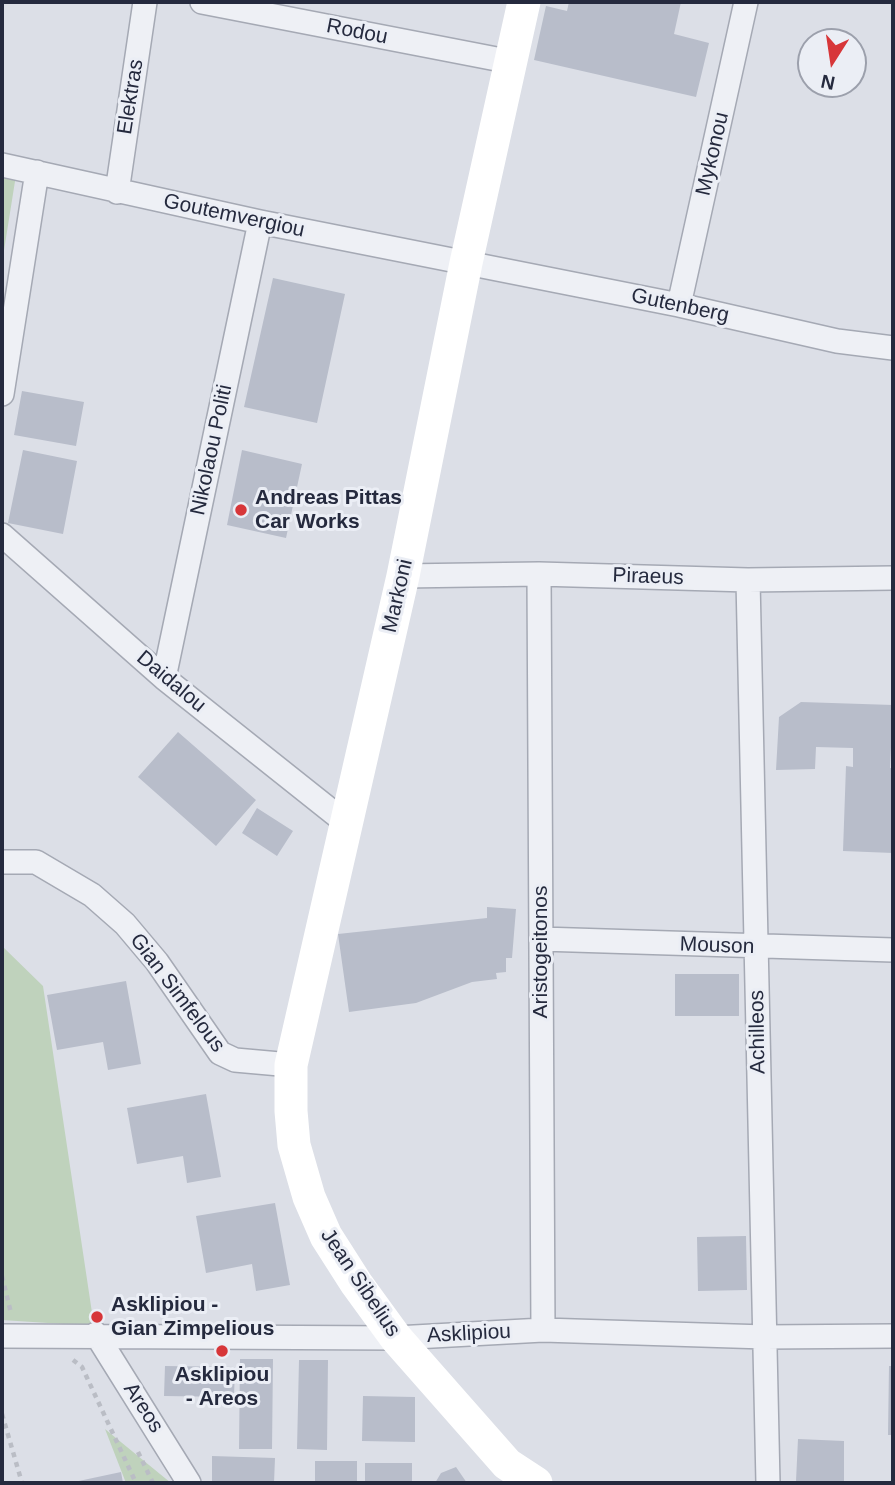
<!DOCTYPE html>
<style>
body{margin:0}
#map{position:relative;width:895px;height:1485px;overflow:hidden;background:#dcdfe7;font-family:Arial,sans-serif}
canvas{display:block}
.frame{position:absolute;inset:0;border:4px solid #252a3e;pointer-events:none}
.north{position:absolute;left:797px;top:28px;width:70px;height:70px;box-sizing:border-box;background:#ebeef5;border:2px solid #9ca0ac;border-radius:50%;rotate:192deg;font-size:19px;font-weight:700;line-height:28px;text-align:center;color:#252a3e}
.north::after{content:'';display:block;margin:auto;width:24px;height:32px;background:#d73639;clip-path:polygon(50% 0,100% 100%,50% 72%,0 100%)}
</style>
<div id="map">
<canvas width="895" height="1485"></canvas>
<div class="frame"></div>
<div class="north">N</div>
</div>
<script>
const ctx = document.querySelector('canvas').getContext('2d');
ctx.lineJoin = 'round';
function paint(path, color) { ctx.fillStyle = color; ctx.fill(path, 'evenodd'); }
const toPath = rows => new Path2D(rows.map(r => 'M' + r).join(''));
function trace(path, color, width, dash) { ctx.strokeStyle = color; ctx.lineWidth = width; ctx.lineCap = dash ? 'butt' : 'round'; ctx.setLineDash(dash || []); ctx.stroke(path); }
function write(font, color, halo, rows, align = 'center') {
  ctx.font = font + ' Arial,sans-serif'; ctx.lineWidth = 6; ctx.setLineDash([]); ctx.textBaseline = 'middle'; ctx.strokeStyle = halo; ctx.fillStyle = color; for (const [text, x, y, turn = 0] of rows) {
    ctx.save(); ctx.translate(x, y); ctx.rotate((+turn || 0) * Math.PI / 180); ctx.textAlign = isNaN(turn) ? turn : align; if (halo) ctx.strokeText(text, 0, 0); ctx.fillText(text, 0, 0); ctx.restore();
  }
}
paint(toPath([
 [2,172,16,175,2,263],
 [2,946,43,986,94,1326,2,1320],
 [105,1429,171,1483,126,1483]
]), '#bfd2bc');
paint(toPath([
 [569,2,681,2,674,34,709,43,696,97,534,60,546,6,567,11],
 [273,278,345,294,317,423,244,407],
 [22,391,84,402,76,446,14,435],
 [23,450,77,461,63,534,8,523],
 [242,450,302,464,286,538,227,525],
 [801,702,893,705,890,768,893,768,893,853,843,851,846,766,853,767,853,748,816,747,815,769,776,770,779,717],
 [178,732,256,800,216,846,138,777],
 [257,808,293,831,277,856,242,833],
 [487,907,516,909,512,958,506,958,506,972,496,973,497,979,472,982,416,1003,349,1012,338,934,487,918],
 [675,974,739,974,739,1016,675,1016],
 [126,981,141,1064,108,1070,103,1042,57,1050,47,995],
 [206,1094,221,1177,187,1183,183,1156,137,1164,127,1108],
 [275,1203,290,1285,256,1291,252,1264,206,1273,196,1216],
 [746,1236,747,1290,698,1291,697,1237],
 [240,1359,273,1359,272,1449,239,1449],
 [299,1360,328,1360,327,1450,297,1449],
 [165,1366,235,1367,234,1397,164,1396],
 [889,1366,893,1366,893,1435,888,1435],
 [363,1396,415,1397,415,1442,362,1441],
 [798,1439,844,1441,844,1482,796,1481],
 [212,1456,275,1458,274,1483,212,1483],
 [315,1461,357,1461,357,1483,315,1483],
 [365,1463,412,1463,412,1483,365,1483],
 [456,1467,467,1483,435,1483,441,1473],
 [121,1472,123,1483,74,1483,74,1482]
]), '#b8bdca');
const street = toPath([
 [202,2,512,62],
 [2,165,260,222,679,305,837,341,893,348],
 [117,192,145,2],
 [679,305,746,2],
 [2,394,37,172],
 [2,535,164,678,345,822],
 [539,574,543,1330],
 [403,576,539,574,748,580,893,578],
 [748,580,768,1483],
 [164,678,260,222],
 [2,862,36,862,92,895,125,924,157,962,220,1053,235,1060,291,1065],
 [541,939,893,950],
 [96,1334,189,1483],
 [2,1336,396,1338,543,1330,765,1337,893,1336]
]);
trace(street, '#a5a9b4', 26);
trace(toPath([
 [2,1276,11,1313],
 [73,1360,82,1367,136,1483],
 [2,1414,22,1483],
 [138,1452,153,1483]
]), '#babdc5', 4.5, [5, 5]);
trace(street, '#eef0f5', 23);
trace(toPath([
 [524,2,466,263,403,576,291,1065,291,1111,294,1145,309,1197,326,1236,356,1283,396,1338,507,1464,536,1483]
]), '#fff', 33);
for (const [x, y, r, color] of [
 [241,510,7,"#d73639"],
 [97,1317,7,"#d73639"],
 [222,1351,7,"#d73639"]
]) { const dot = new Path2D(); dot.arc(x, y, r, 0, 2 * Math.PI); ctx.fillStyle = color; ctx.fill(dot); trace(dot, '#ebeef5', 2.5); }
write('21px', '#252a3e', '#ebeef5', [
 ["Rodou",357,32,11],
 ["Elektras",131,97,-81],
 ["Mykonou",713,154,-77],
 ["Goutemvergiou",234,216,12],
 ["Gutenberg",680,306,12],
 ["Nikolaou Politi",212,450,-78],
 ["Piraeus",648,577,2],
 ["Markoni",398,596,-77],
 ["Daidalou",171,682,40],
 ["Mouson",717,946,2],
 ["Aristogeitonos",541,952,-90],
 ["Gian Simfelous",177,993,53],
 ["Achilleos",758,1032,-91],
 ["Jean Sibelius",360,1283,56],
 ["Asklipiou",469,1334,-3],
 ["Areos",143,1408,57]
]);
write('bold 21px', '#252a3e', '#ebeef5', [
 ["Andreas Pittas",255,498],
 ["Car Works",255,522],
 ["Asklipiou -",111,1305],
 ["Gian Zimpelious",111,1329],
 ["Asklipiou",222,1375,"center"],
 ["- Areos",222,1399,"center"]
], 'left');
</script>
